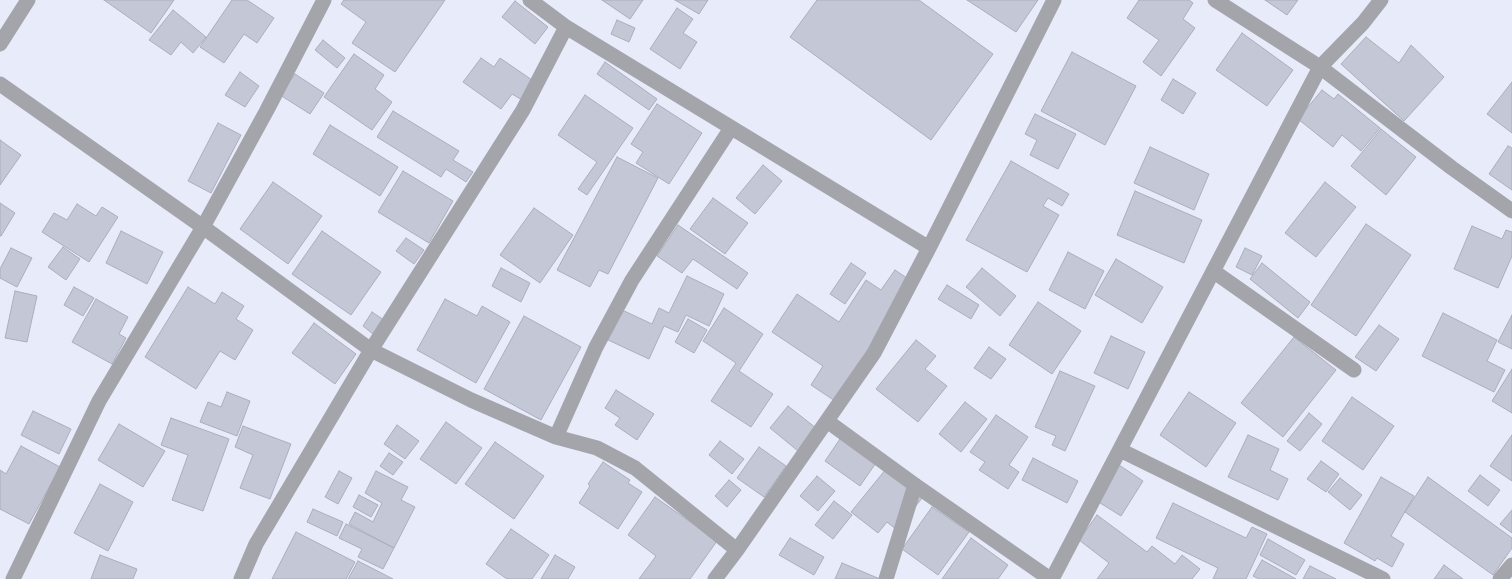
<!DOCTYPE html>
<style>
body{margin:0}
canvas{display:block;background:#e7ebfa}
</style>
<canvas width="1512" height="579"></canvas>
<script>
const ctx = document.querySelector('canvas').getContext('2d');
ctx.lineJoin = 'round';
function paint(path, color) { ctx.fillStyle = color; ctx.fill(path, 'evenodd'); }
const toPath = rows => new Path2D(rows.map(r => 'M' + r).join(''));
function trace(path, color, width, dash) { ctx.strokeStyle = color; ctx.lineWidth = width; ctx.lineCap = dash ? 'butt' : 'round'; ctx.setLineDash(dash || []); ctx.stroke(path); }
const building = toPath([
 [104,0,174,0,151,33,104,0],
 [232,0,247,0,274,18,257,43,244,34,224,63,200,47,232,0],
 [344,0,445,0,395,72,352,43,366,22,341,4,344,0],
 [602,0,643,0,630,19,602,0],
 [675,0,708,0,699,14,675,0],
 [817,0,919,0,993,54,931,140,790,37,817,0],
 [967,0,1038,0,1016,32,967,0],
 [1139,0,1189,0,1193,3,1183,19,1195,28,1161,76,1143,62,1159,40,1127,18,1139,0],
 [1265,0,1298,0,1287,15,1265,0],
 [515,1,548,27,535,44,502,17,515,1],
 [677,8,693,19,683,33,697,42,680,69,650,49,677,8],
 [173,10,206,37,193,53,181,42,171,55,149,40,173,10],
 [617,20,635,28,629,42,611,34,617,20],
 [1242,33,1293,70,1267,106,1216,70,1242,33],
 [1366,37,1399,63,1411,45,1444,77,1404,121,1341,64,1366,37],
 [323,40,345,58,337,68,315,50,323,40],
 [1072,52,1136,86,1105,145,1041,111,1072,52],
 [354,54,384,75,375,89,392,102,372,130,324,97,354,54],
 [481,58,494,67,500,58,535,82,522,100,512,94,501,109,463,82,481,58],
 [605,62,657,99,649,110,597,74,605,62],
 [240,72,259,86,245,107,225,95,240,72],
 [295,74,324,93,310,114,280,95,295,74],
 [1173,79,1196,93,1183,114,1161,100,1173,79],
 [1512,82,1512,133,1487,114,1512,82],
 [1322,90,1334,99,1338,94,1380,128,1361,151,1342,135,1333,147,1298,119,1322,90],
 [585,95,633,128,587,195,578,189,597,162,558,135,585,95],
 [657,104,702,133,669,184,636,163,643,152,631,144,657,104],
 [393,111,459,151,453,160,473,172,466,182,446,169,441,177,377,137,393,111],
 [1035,114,1076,134,1058,169,1030,155,1037,140,1025,134,1035,114],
 [218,123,241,135,211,193,188,181,218,123],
 [330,125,398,167,380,196,313,154,330,125],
 [1381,129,1416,157,1386,195,1351,166,1381,129],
 [0,140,21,155,0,185,0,140],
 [1508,146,1512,148,1512,190,1489,174,1508,146],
 [1150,147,1209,174,1194,210,1134,183,1150,147],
 [617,157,658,178,608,274,599,270,590,287,557,270,617,157],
 [1011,161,1069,194,1062,206,1048,198,1043,206,1059,215,1027,272,966,240,1011,161],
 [763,165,782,181,755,214,736,198,763,165],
 [403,171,453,201,429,243,378,212,403,171],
 [273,182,322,216,288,264,240,229,273,182],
 [1325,182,1356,207,1316,257,1285,233,1325,182],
 [1135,191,1202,220,1184,263,1117,235,1135,191],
 [713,198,748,223,725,254,690,229,713,198],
 [0,203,15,213,1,236,0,236,0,203],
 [77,204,96,216,102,207,118,217,89,262,42,232,54,213,67,220,77,204],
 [534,208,573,235,540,283,500,255,534,208],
 [1366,224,1411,255,1356,336,1311,305,1366,224],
 [678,225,748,273,737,289,693,259,682,273,657,256,678,225],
 [1472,226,1502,239,1506,230,1512,232,1512,256,1498,288,1454,269,1472,226],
 [121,231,163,252,147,284,106,263,121,231],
 [322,231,381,272,351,315,292,274,322,231],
 [406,238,424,250,414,264,396,251,406,238],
 [63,247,80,259,66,280,48,267,63,247],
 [11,248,32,258,17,287,0,278,0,269,11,248],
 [1245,248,1262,256,1252,275,1236,267,1245,248],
 [1068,252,1104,271,1085,309,1049,290,1068,252],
 [1116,259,1163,287,1142,323,1095,295,1116,259],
 [851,263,866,273,845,304,830,294,851,263],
 [1262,263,1310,302,1298,318,1250,279,1262,263],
 [501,268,530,283,521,302,492,286,501,268],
 [982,268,1016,296,1000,316,966,287,982,268],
 [895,270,913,282,835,401,811,385,823,366,772,332,797,294,839,322,866,280,881,290,895,270],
 [687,276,724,294,709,326,686,315,678,332,664,326,649,359,606,339,620,309,652,324,659,308,669,313,687,276],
 [947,285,979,305,971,319,938,299,947,285],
 [74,287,94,298,83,316,64,305,74,287],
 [188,287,215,304,222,292,244,306,236,319,253,330,235,360,220,351,196,389,145,357,188,287],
 [15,291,37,296,27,342,5,338,15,291],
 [96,299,128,317,119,334,126,338,112,364,72,342,96,299],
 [445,299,477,316,482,306,510,322,476,383,417,350,445,299],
 [1038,302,1081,331,1052,374,1009,345,1038,302],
 [724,308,763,334,739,371,773,394,751,427,711,401,736,363,703,341,724,308],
 [372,312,384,320,373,334,363,326,372,312],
 [1443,313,1497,340,1487,361,1505,370,1494,392,1422,356,1443,313],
 [1512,315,1512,349,1498,342,1512,315],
 [524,316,581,347,541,420,484,389,524,316],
 [688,319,707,330,694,353,675,342,688,319],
 [314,323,356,354,335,384,292,353,314,323],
 [1379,325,1399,339,1376,371,1355,357,1379,325],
 [1111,336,1145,352,1128,389,1094,373,1111,336],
 [1294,337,1336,370,1283,437,1241,403,1294,337],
 [916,340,936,356,925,369,947,386,918,422,876,389,916,340],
 [989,347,1006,359,991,379,974,368,989,347],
 [1512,369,1512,413,1492,401,1512,369],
 [1060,371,1095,386,1065,451,1052,445,1056,436,1035,427,1060,371],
 [616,390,654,414,637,440,615,425,620,418,605,408,616,390],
 [227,392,250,401,237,436,200,422,208,402,221,407,227,392],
 [1189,392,1236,423,1206,467,1160,435,1189,392],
 [1352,397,1394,426,1363,470,1322,441,1352,397],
 [965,402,987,419,961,452,939,434,965,402],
 [788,406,816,428,798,451,770,428,788,406],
 [33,411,71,429,59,454,21,435,33,411],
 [1309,413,1322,424,1300,451,1287,441,1309,413],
 [996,415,1028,437,1009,465,1019,472,1008,489,979,470,985,462,970,452,996,415],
 [171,418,229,439,203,511,172,500,188,455,161,445,171,418],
 [446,422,482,448,456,484,420,459,446,422],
 [119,424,165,451,143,487,98,460,119,424],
 [397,425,419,441,405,459,384,444,397,425],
 [243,426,291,444,270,499,240,488,253,455,235,447,243,426],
 [1248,435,1279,449,1270,470,1288,479,1278,500,1228,477,1248,435],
 [1512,435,1512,481,1490,466,1512,435],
 [842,436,878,460,860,486,825,461,842,436],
 [720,441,744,459,732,474,709,455,720,441],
 [495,442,544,476,514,519,465,484,495,442],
 [21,446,60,467,29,524,0,509,0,470,6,474,21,446],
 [759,447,786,466,764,497,737,478,759,447],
 [389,453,403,462,393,475,380,466,389,453],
 [1033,458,1078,481,1067,503,1022,480,1033,458],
 [1321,461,1339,474,1326,492,1307,479,1321,461],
 [603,462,630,480,628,483,642,492,618,529,579,503,590,486,588,484,603,462],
 [1119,465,1143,481,1121,516,1097,501,1119,465],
 [886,469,922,498,897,530,887,522,878,533,851,512,886,469],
 [339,471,352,478,338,504,325,497,339,471],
 [376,471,408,487,401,500,415,507,394,548,349,524,355,512,373,522,382,503,365,493,376,471],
 [1480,475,1500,490,1488,506,1468,491,1480,475],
 [817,476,835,491,818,511,800,496,817,476],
 [1381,477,1414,496,1391,536,1404,544,1392,567,1377,558,1375,561,1344,543,1381,477],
 [1428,477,1512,538,1512,548,1493,575,1405,512,1428,477],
 [1340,478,1362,495,1350,510,1328,492,1340,478],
 [729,480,741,490,727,507,715,496,729,480],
 [100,484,133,502,108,551,74,533,100,484],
 [359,495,378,505,371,517,353,507,359,495],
 [655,497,717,541,690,579,639,579,656,556,628,535,655,497],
 [834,501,852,515,833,539,815,525,834,501],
 [1173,503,1246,538,1252,527,1267,534,1246,579,1213,579,1218,568,1156,538,1173,503],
 [932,507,969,532,938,575,902,549,932,507],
 [313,509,343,522,337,536,307,522,313,509],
 [1512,510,1512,533,1500,524,1512,510],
 [1097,515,1147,552,1152,546,1175,564,1182,555,1200,569,1192,579,1097,579,1109,563,1079,540,1097,515],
 [346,524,394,548,383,569,358,557,362,549,339,538,346,524],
 [511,529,549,555,532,579,507,579,486,564,511,529],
 [296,532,355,562,346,579,272,579,296,532],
 [790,538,824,557,814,575,779,555,790,538],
 [971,538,1008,565,998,579,942,579,971,538],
 [1268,539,1305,560,1296,575,1260,555,1268,539],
 [100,555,137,569,133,579,91,579,100,555],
 [555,555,575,567,568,579,541,579,555,555],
 [1262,560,1296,579,1259,579,1253,576,1262,560],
 [358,561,393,579,348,579,358,561],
 [842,563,880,579,835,579,842,563],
 [1444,565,1463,579,1434,579,1444,565],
 [1310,566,1336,579,1303,579,1310,566]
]);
paint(building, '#c4c7d6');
trace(building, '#abaebc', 1);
trace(toPath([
 [0,44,28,0]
]), '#a3a5ab', 15);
trace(toPath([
 [530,0,566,27,929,248],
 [1215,0,1320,67,1452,168,1512,211],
 [0,84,203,227,371,350,471,400,556,437,597,448,635,468,737,550],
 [1213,271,1354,370],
 [827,421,915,485,1050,579],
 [556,437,596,347,632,280,731,128],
 [1120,450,1383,579],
 [13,579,99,401,203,227,267,110,324,0],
 [241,579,256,544,371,350,523,110,566,27],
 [715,579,737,550,874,353,929,248,1054,0],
 [886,579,915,485],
 [1052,579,1320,67,1363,23,1381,0],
 [1500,579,1512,565]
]), '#a3a5ab', 15);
</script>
